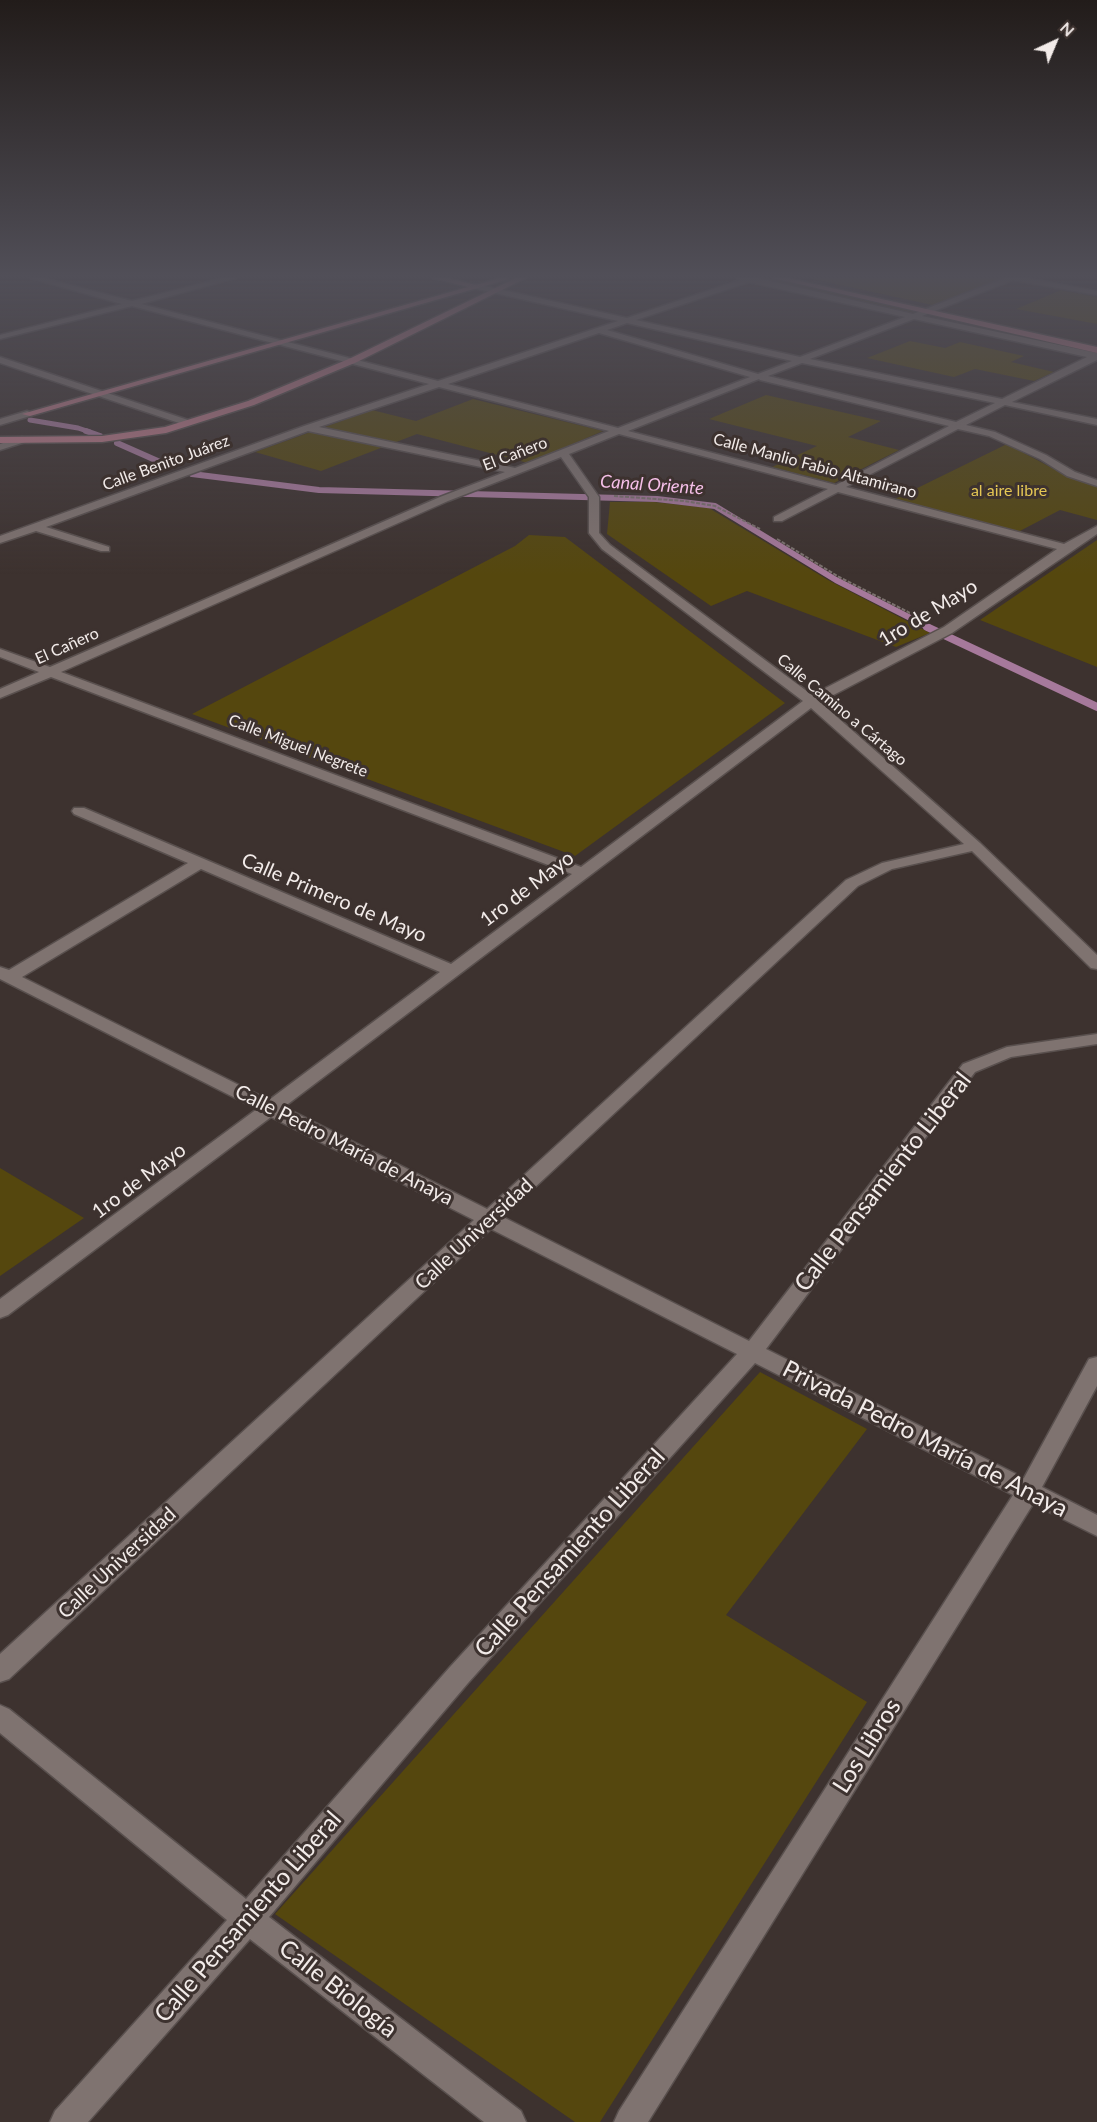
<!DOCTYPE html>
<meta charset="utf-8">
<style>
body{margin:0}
#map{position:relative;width:1097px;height:2122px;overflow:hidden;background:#3d322f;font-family:Lato,sans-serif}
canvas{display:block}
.north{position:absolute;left:1025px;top:12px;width:60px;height:60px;-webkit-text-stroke:4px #3d322f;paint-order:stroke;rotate:44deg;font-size:16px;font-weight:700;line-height:24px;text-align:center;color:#f2ebe9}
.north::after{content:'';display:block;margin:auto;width:21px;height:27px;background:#f2ebe9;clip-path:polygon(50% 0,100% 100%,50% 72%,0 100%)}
</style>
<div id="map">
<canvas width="1097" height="2122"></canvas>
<div class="north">N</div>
</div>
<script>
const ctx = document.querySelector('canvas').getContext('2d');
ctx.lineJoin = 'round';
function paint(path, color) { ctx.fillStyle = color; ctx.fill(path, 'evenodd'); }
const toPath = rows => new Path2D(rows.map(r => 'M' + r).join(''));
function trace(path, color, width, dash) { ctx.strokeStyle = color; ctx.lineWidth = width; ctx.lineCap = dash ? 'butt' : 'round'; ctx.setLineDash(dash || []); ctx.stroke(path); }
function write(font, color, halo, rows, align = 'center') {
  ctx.font = font + ' Lato,sans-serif'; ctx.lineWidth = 6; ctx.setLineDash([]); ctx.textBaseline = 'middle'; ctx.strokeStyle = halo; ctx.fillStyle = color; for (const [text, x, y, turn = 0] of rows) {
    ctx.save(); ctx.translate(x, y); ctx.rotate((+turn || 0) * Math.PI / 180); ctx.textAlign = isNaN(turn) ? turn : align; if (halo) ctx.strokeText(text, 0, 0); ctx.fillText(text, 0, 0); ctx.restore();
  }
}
paint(toPath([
 [755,278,768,278,922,312,913,315,749,280],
 [808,278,1011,278,937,306],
 [1061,290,1097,297,1097,324,1016,309],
 [910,341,945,348,960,342,1024,356,1011,362,1054,372,1034,381,975,369,954,377,867,358],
 [766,395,881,421,848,437,899,450,834,483,772,467,817,446,709,419],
 [473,399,603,431,528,463,417,434,321,471,255,452,372,410,416,421],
 [1007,444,1067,476,1097,486,1097,520,1060,510,1016,533,893,500],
 [610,502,654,502,709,508,828,580,930,633,896,647,747,591,711,606,607,534],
 [529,535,565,537,785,703,575,856,192,714,515,546],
 [1097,540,1097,667,980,620],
 [0,1168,84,1218,0,1276],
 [760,1372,867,1429,726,1615,867,1702,600,2122,575,2122,275,1914]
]), '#55470e');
trace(toPath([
 [30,420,78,428,90,432]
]), '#a6799b', 5);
trace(toPath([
 [86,431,100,436],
 [117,443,169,466],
 [192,474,319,490,657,499,715,506,836,580,930,628]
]), '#a6799b', 6);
trace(toPath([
 [927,627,1097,707]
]), '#a6799b', 8);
const minor = toPath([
 [30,278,43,278,132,301,223,278,236,278,141,304,438,381,618,321,473,288,472,286,476,284,627,318,740,280,737,278,757,278,913,314,1005,278,1026,278,1097,291,1097,295,1013,280,922,316,1097,353,1097,360,1012,402,1097,419,1097,425,1005,405,966,425,995,432,1046,455,1075,472,1097,480,1097,486,1067,476,1040,459,989,436,958,429,846,487,1064,544,1097,526,1097,534,952,633,820,702,980,843,1097,955,1097,969,1091,968,972,851,892,869,858,886,503,1217,749,1341,963,1064,1007,1047,1097,1034,1097,1044,1011,1057,975,1072,766,1349,1024,1478,1089,1359,1097,1357,1097,1386,1042,1487,1097,1515,1097,1536,1033,1504,648,2122,614,2122,619,2111,1013,1495,755,1363,468,1683,269,1917,521,2111,526,2122,484,2122,250,1939,88,2122,50,2122,55,2111,227,1920,0,1733,0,1705,9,1709,246,1899,450,1667,737,1354,491,1229,9,1679,0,1682,0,1654,474,1220,271,1117,8,1315,0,1318,0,1299,257,1109,0,979,0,967,9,970,188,863,74,814,72,811,74,808,84,808,451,964,572,874,51,677,0,698,0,689,39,672,0,657,0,649,50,667,440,497,505,472,308,431,46,527,109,547,109,551,101,551,36,531,0,543,0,536,304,426,429,384,132,306,0,339,0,335,122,304,30,278],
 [749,282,905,317,800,357,636,320,749,282],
 [914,319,1087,357,1002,399,810,359,914,319],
 [627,323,792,361,758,374,607,330,627,323],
 [599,333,750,377,618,428,448,384,599,333],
 [802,363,995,403,956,422,768,376,802,363],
 [759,379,760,380,949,426,836,485,628,431,759,379],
 [439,387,609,431,515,468,319,427,439,387],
 [619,434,828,489,774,517,774,521,782,521,838,492,1057,549,944,627,812,695,610,545,599,533,599,497,569,454,619,434],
 [561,457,589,497,589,533,602,549,803,701,581,867,61,672,448,501,561,457],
 [811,708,964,844,882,863,846,880,487,1209,284,1107,811,708],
 [201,869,440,972,269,1100,22,977,201,869],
 [0,357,191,421,193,423,185,425,0,363,0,357],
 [27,411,30,412,30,416,0,425,0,419,27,411],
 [22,437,25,438,25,442,0,450,0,444,22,437]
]);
const major = toPath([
 [433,278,447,278,476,285,500,278,509,279,30,416,22,414,468,287,433,278],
 [516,278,526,278,357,362,254,405,166,433,102,442,0,443,0,437,102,436,165,427,248,401,351,358,516,278],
 [773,278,787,278,1097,347,1097,353,773,278]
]);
trace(minor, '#59504e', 3);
trace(major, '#59504e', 3);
trace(toPath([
 [614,496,684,501,715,506,760,529],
 [777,539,839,577,922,619]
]), '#7b716e', 2, [4, 1.5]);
paint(minor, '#7f7370');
paint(major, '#bc7a88');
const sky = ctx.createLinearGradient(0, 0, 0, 575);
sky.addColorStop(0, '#221c1a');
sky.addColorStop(0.48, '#514f58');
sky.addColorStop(1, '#514f5800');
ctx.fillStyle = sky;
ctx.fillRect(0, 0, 1097, 575);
write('16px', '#f2ebe9', '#3d322f', [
 ["El Cañero",515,454,-21],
 ["Calle Benito Juárez",166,463,-20],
 ["Calle Manlio Fabio Altamirano",815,466,15],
 ["El Cañero",67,646,-24],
 ["Calle Camino a Cártago",842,710,40],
 ["Calle Miguel Negrete",298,746,21]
]);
write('16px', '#e4c654', '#3d322f', [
 ["al aire libre",1009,491]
]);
write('italic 18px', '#f5bfe8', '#3d322f', [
 ["Canal Oriente",652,485,4]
]);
write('20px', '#f2ebe9', '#3d322f', [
 ["1ro de Mayo",928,613,-31],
 ["1ro de Mayo",527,889,-37],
 ["Calle Primero de Mayo",334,898,23],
 ["Calle Pedro María de Anaya",344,1145,27],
 ["1ro de Mayo",139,1181,-37],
 ["Calle Universidad",474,1234,-43],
 ["Calle Universidad",117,1563,-43]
]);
write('24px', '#f2ebe9', '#3d322f', [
 ["Calle Pensamiento Liberal",883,1182,-52],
 ["Privada Pedro María de Anaya",925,1439,27],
 ["Calle Pensamiento Liberal",570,1553,-48],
 ["Los Libros",867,1746,-58],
 ["Calle Pensamiento Liberal",248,1917,-49],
 ["Calle Biología",338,1989,38]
]);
</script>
